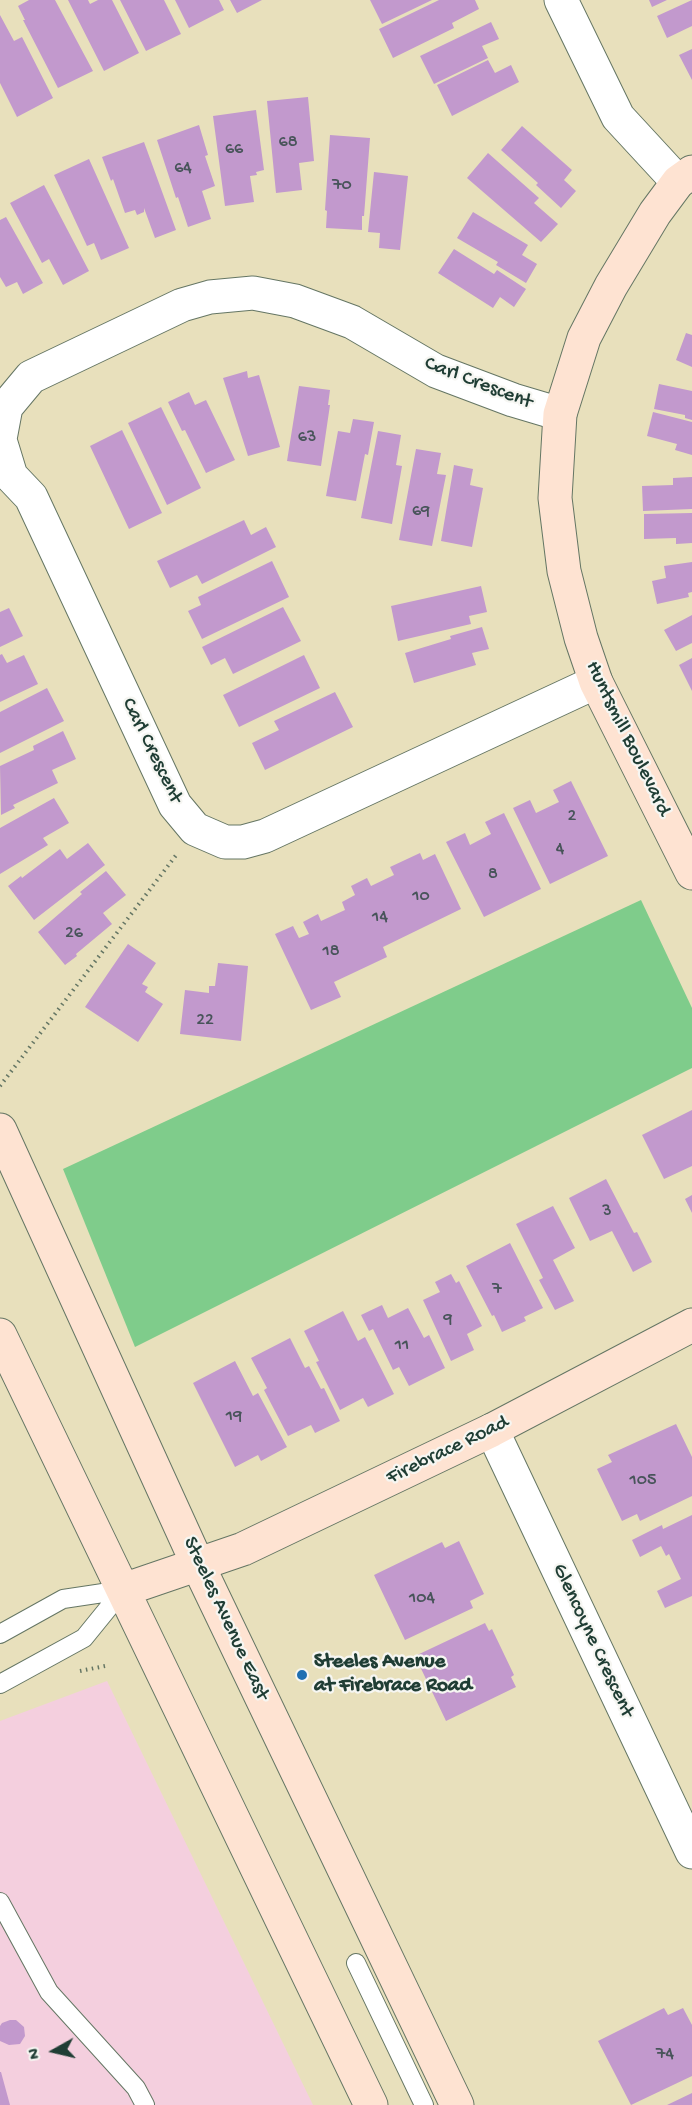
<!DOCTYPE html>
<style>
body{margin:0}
#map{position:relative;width:692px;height:2105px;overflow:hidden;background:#e8e0bc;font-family:"Gochi Hand",sans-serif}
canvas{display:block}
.north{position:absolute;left:24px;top:2021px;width:60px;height:60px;-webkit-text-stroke:4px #f6f6f2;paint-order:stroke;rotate:262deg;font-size:16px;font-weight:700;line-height:24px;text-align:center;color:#1f3d34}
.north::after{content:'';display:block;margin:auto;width:21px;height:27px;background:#1f3d34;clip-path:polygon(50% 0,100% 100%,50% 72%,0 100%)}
</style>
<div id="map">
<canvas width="692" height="2105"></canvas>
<div class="north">N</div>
</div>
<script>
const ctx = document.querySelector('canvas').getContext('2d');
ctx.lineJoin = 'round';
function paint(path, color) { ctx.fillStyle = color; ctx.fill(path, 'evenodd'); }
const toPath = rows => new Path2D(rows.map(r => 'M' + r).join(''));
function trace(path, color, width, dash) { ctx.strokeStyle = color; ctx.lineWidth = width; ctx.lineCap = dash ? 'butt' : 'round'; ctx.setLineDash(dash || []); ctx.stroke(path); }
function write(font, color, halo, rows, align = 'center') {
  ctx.font = font + ' "Gochi Hand",sans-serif'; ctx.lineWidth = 4.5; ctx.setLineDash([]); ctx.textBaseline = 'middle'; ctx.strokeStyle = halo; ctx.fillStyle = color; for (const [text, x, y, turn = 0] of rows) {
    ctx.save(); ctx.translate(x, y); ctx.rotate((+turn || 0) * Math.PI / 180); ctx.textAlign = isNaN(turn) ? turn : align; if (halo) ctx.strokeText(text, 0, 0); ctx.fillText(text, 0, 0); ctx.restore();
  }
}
paint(toPath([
 [107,1681,313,2105,0,2105,0,1721]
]), '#f4cfde');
paint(toPath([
 [641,900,692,1008,692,1068,135,1347,63,1169]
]), '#7fcc8b');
paint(toPath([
 [29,0,55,0,93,71,58,88,23,20,25,20,18,6],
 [68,0,88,0,90,4,98,0,112,0,139,53,104,71],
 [120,0,164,0,181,34,146,51],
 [175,0,219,0,224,10,189,28],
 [230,0,262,0,237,13],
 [370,0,432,0,382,24],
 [439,0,475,0,479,9,452,23,454,28,393,58,379,29],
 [649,0,667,0,652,7],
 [692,0,692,26,667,38,657,16],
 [0,15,14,41,22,37,53,98,17,117,0,83],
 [491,22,499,39,482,46,488,58,434,84,420,56],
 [692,49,692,80,679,55],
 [488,60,495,73,511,65,519,82,452,116,437,85],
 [308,97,314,161,299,163,302,190,276,193,267,101],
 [256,110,264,170,256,172,257,175,250,176,254,202,225,206,213,116],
 [199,125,208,155,205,156,215,186,202,191,211,219,188,227,178,197,176,198,157,140],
 [522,126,572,170,564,180,576,191,561,208,536,185,538,183,501,150],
 [330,135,370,138,364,216,362,216,362,230,326,228,327,211,325,210],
 [144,142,176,230,155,238,144,208,144,212,137,215,135,210,125,213,113,179,111,181,102,157],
 [488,153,539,198,534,203,558,224,541,242,467,178],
 [89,159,129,248,101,260,94,243,87,246,54,175],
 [374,172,408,176,400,250,379,248,380,233,368,232],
 [44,185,89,271,63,285,49,259,42,263,10,203],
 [473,212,528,245,522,255,537,264,526,283,496,265,498,262,457,238],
 [6,217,43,283,23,294,17,282,6,287,0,277,0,220],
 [454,249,494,274,497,270,526,289,514,307,500,297,493,308,438,273],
 [686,333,692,335,692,367,676,360],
 [247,371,248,378,259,375,280,447,248,456,223,378],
 [659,384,692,391,692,420,685,418,685,415,654,409],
 [299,386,330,390,328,405,330,405,321,466,287,461],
 [189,392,195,405,206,400,235,460,206,473,185,430,182,431,168,402],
 [161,407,201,488,167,505,128,423],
 [653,412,692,422,692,455,675,450,677,444,647,436],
 [353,419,374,422,368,455,365,454,356,501,326,496,338,431,350,433],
 [122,430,162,513,129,529,90,446],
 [378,431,401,435,396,465,402,466,392,524,361,518],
 [416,449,441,453,437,474,446,475,432,546,399,540],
 [454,465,473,469,470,485,483,488,472,547,441,541],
 [692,477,692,509,643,511,642,486,673,485,673,478],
 [692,513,692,543,676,544,676,538,644,539,644,514],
 [244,520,251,535,266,527,276,547,202,584,197,575,170,588,157,561],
 [272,561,289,597,202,639,188,611,201,605,198,597],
 [692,562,692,592,688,593,689,597,657,604,652,581,666,578,664,566],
 [481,586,487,612,469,616,471,624,398,641,391,606],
 [283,607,301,641,233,674,225,658,211,665,202,647],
 [9,608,23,636,0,647,0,612],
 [692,615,692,643,676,651,664,630],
 [482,627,489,649,472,653,476,665,414,683,405,653,451,639,450,636],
 [2,654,7,663,24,655,38,684,0,702,0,655],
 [304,655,320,688,239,727,223,695],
 [692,658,692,691,679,665],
 [47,688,64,721,0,753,0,712],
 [335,692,353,727,265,770,252,743,279,730,274,721],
 [63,731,76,759,52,770,58,783,13,805,15,808,1,815,0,766,34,750,33,746],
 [571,781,608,856,550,884,513,808,530,800,536,813,559,802,553,790],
 [54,798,69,823,43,838,48,845,0,874,0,828],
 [504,813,541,889,484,917,446,842,465,833,470,845,491,834,485,822],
 [88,843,105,865,34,920,8,886,21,876,22,878,60,849,67,859],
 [420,853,423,860,435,854,461,909,383,947,387,957,334,982,341,997,311,1010,275,934,293,926,299,938,309,934,303,922,318,914,321,921,345,910,342,902,355,895,351,886,367,878,371,886,394,875,390,867],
 [106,871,126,895,103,913,112,924,76,954,77,956,65,965,38,932,82,894,80,892],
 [128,944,156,963,142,984,148,987,145,992,163,1004,138,1042,85,1007],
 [218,963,248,966,241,1041,180,1034,185,990,209,993,209,986,215,986],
 [692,1110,692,1166,664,1179,642,1135],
 [606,1179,634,1233,637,1232,652,1262,633,1272,612,1231,590,1241,569,1198],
 [692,1195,692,1213,685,1199],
 [553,1206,575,1248,553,1260,574,1301,555,1310,539,1280,543,1278,516,1224],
 [510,1243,543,1308,524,1317,526,1321,502,1332,494,1315,492,1316,466,1266],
 [451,1274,456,1283,459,1281,482,1326,467,1334,474,1350,451,1361,423,1300,440,1292,435,1282],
 [382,1305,388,1318,408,1308,424,1338,429,1335,445,1368,409,1386,399,1367,393,1370,373,1329,369,1331,361,1315],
 [343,1311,358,1341,365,1337,394,1394,368,1407,363,1398,340,1410,316,1362,319,1361,304,1331],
 [290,1338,305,1368,309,1366,321,1389,324,1388,340,1421,315,1433,311,1425,288,1436,264,1390,267,1388,251,1358],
 [235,1361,253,1396,258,1393,287,1447,261,1461,258,1455,235,1467,193,1383],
 [676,1424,692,1457,692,1496,640,1521,637,1514,622,1521,597,1469,612,1462,608,1455],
 [692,1515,692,1596,665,1608,657,1591,681,1579,669,1554,666,1556,661,1546,640,1557,632,1540,662,1525,663,1529],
 [459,1541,484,1594,470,1601,473,1608,405,1640,374,1575,442,1542,445,1548],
 [485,1623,489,1631,492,1629,514,1675,511,1677,516,1687,446,1721,415,1656],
 [664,2008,668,2015,683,2008,692,2025,692,2076,631,2105,598,2041],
 [10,2020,16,2020,24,2027,25,2036,20,2044,9,2045,0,2041,0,2026,2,2023],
 [0,2072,1,2072,10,2105,0,2105],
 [692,2093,692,2105,667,2105]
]), '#c299cd');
const lane = toPath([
 [0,1634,63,1599,123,1590],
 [0,1684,84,1638,123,1590],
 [0,1902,49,1992,136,2088,145,2105],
 [356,1963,424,2105]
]);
const street = toPath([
 [561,0,618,117,678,182],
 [0,439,6,407,31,377,182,305,210,297,253,293,295,301,352,322,436,371,513,400,560,414],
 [0,440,11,476,31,497,175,805,195,829,225,842,243,842,265,836,596,682],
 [492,1430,692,1852]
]);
const secondary = toPath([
 [692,172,678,182,655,213,611,286,584,338,560,414,555,498,564,571,581,638,596,682,692,873],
 [0,1130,198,1565,457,2105],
 [0,1335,371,2105],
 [123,1590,243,1549,492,1430,692,1325]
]);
trace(lane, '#657664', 20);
trace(street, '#657664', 35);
trace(secondary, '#657664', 35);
trace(toPath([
 [0,1086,177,854],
 [80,1671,105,1666]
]), '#657664', 4, [1.5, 4.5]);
trace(lane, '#fff', 18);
trace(street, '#fff', 33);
trace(secondary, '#fee3d2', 33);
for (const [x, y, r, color] of [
 [302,1675,6,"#1f6fb2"]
]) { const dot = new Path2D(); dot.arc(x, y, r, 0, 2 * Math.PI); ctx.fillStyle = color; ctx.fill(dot); trace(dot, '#f6f6f2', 2); }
write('18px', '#48545a', null, [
 ["68",288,143],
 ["66",234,150],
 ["64",183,169],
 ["70",342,186],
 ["63",307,438],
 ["69",421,512],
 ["2",572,817],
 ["4",560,850],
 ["8",493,875],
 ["10",421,897],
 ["14",380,918],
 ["26",74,934],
 ["18",331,952],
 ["22",205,1021],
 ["3",607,1212],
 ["7",497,1290],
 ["9",448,1320],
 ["11",402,1346],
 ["19",234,1417],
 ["105",643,1481],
 ["104",422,1599],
 ["74",665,2055]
]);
write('21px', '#1f3d34', '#f6f6f2', [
 ["Carl Crescent",478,384,21],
 ["Huntsmill Boulevard",627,739,64],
 ["Carl Crescent",151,751,64],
 ["Firebrace Road",448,1451,-26],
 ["Steeles Avenue East",225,1619,65],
 ["Glencoyne Crescent",592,1641,65]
]);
write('bold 21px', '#1f3d34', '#f6f6f2', [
 ["Steeles Avenue",314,1663],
 ["at Firebrace Road",314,1687]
], 'left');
</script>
